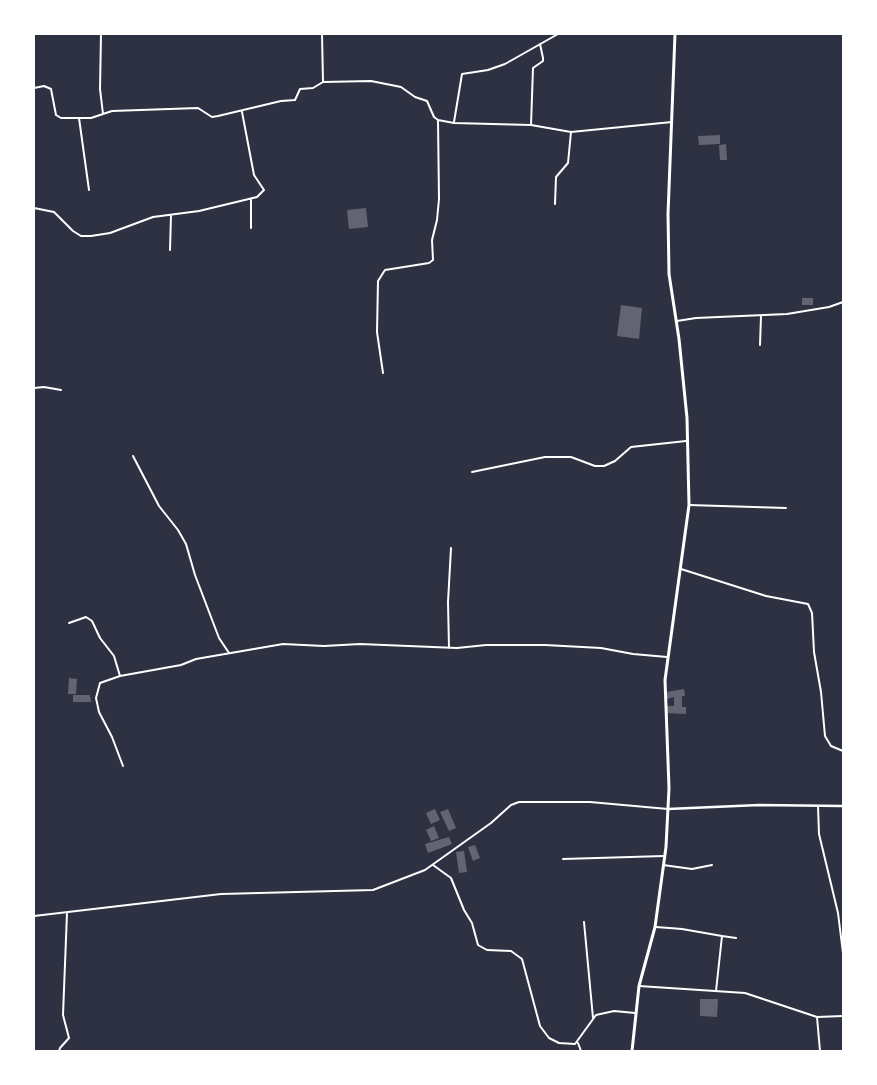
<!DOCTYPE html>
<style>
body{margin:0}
#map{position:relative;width:877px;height:1085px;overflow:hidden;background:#2d3142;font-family:"DejaVu Sans",sans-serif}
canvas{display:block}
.frame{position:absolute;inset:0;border:35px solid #fff;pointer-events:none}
</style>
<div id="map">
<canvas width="877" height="1085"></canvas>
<div class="frame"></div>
</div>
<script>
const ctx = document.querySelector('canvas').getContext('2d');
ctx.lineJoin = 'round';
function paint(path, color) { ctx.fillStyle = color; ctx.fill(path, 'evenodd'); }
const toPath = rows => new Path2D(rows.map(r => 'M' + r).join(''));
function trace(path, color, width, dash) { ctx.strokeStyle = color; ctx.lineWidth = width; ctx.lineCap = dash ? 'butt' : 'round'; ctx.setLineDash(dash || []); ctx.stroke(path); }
paint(toPath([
 [720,135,720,144,699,145,698,136],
 [726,144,727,160,720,160,719,145],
 [366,208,368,227,349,229,347,210],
 [802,298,813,298,813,305,802,305],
 [621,305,642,308,639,339,617,336],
 [69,678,77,679,76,694,68,694],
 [684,689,685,696,682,696,682,707,686,707,686,714,665,713,666,706,674,706,674,697,667,699,666,692],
 [73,695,90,695,91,702,73,702],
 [435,809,440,820,431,824,426,813],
 [448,809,456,828,449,831,440,812],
 [434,826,439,838,431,841,426,830],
 [449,837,452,844,428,853,425,844],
 [475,845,480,858,473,861,468,847],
 [464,851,467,872,459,873,456,852],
 [700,999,718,999,717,1017,700,1016]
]), '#626471');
trace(toPath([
 [101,34,100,89,103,114],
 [322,34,323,82],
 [34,88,44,86,51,89,56,115,61,118,91,118,112,111,198,108,212,117,218,116,281,101,295,100,300,89,313,88,323,82,371,81,401,87,415,97,427,101,434,117,438,120,454,123,531,125,571,132,672,122],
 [79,118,89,190],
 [454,122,462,74,488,70,505,64,558,34],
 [531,125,533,68,543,61,543,58,540,44],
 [251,199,251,228],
 [555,204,556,177,568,163,571,132],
 [34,208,54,212,73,231,81,236,91,236,110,233,153,217,199,211,257,197,264,190,254,175,242,112],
 [170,250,171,215],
 [677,321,696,318,787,314,829,307,843,302],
 [760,345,761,316],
 [383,373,377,332,378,281,385,270,429,263,433,260,432,240,437,220,439,199,438,120],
 [34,388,44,387,61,390],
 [133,456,159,506,178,530,186,544,195,575,219,638,229,653],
 [472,472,545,457,571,457,595,466,604,466,615,461,631,447,686,441],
 [689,505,786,508],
 [681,569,766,596,808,604,812,613,814,652,821,692,825,736,831,746,843,751],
 [69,623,86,617,92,621,100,638,114,656,120,676],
 [449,648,448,602,451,548],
 [123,766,112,737,99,712,96,698,100,683,120,676,181,665,196,659,283,644,324,646,360,644,457,648,486,645,545,645,601,648,633,654,667,657],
 [818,806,819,834,838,913,843,953],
 [563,859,664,856],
 [433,865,451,878,464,910,472,923,478,945,487,950,511,951,522,959,540,1026,549,1038,559,1043,575,1044,596,1015,614,1011,635,1013],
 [663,865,692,869,712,865],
 [34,916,221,894,373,890,425,870,491,823,511,805,519,802,590,802,668,809],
 [584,922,593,1018],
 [656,927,682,929,722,936,716,991],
 [722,936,736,938],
 [639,986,745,993,817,1017,843,1016],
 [817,1017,820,1051],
 [578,1043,581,1051],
 [59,1051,60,1048,69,1038,63,1015,67,913]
]), '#fff', 2);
trace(toPath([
 [668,809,759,805,843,806]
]), '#fff', 2.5);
trace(toPath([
 [632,1051,639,986,655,927,666,847,669,788,665,680,689,505,687,418,679,339,669,274,668,214,675,34]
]), '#fff', 3);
</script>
